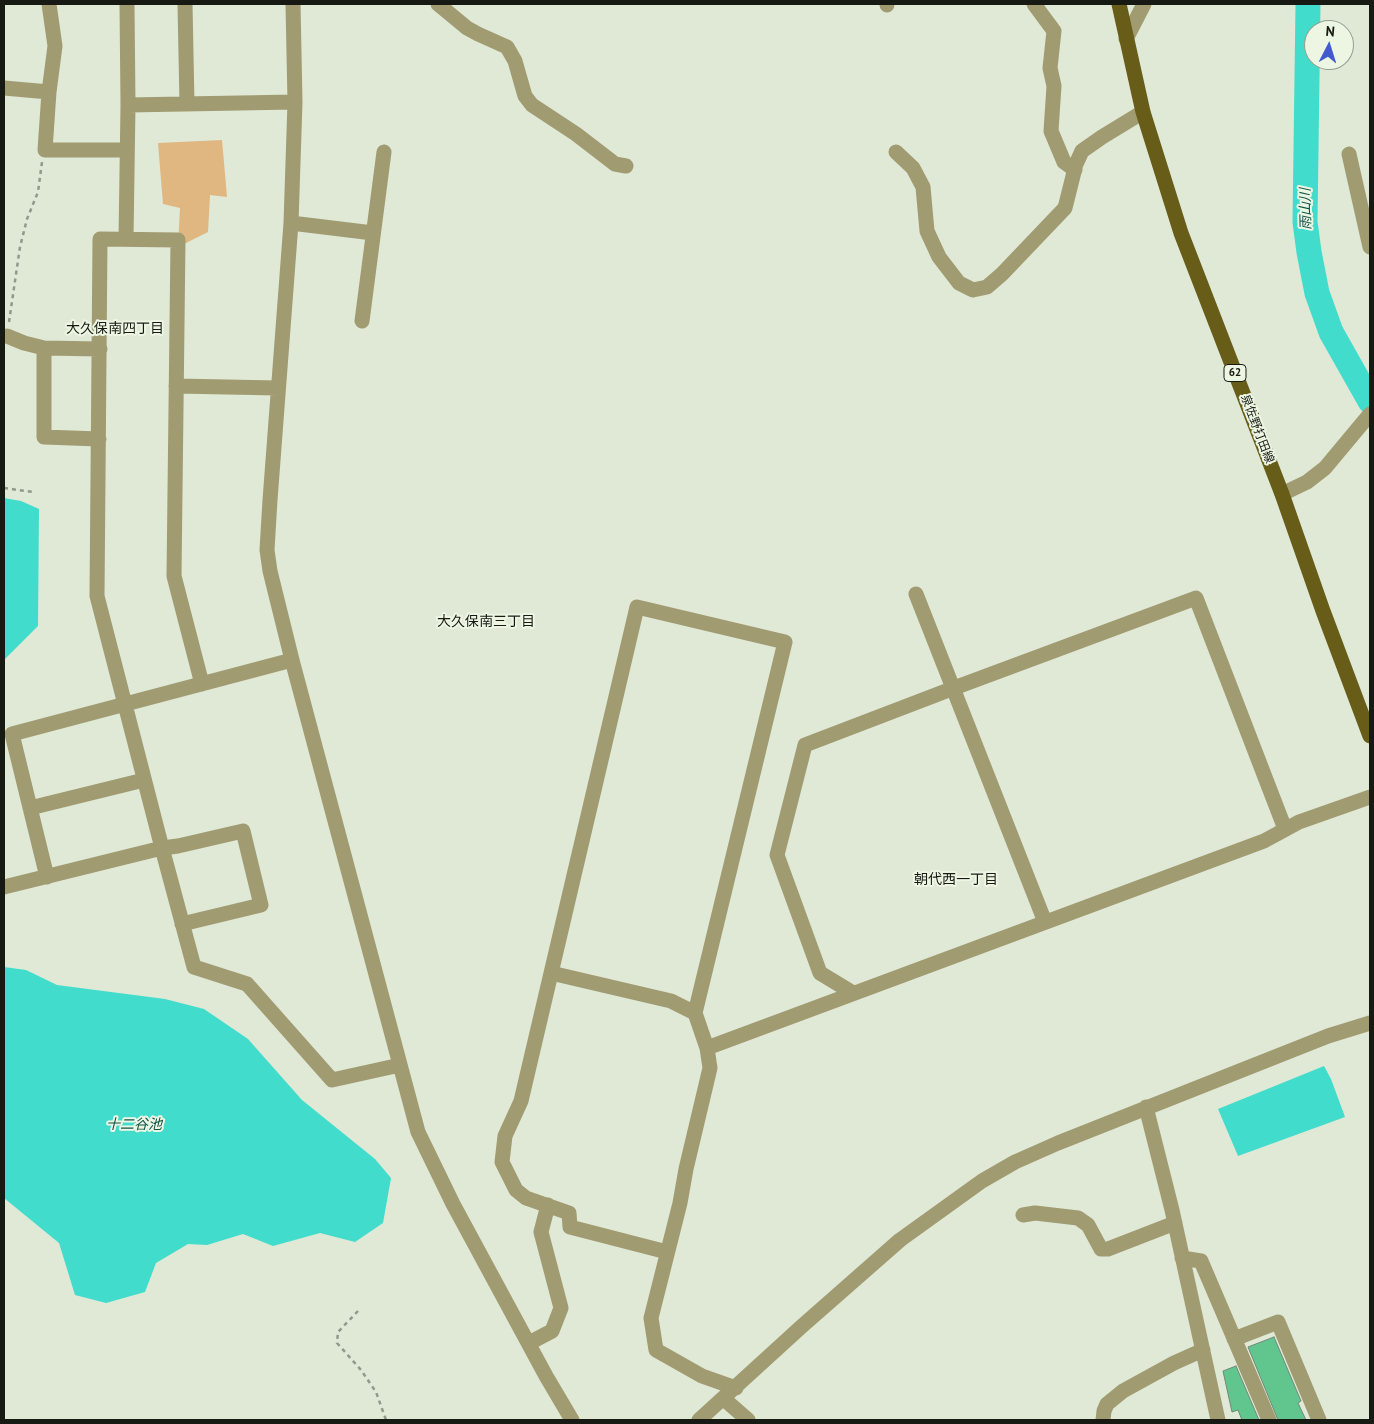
<!DOCTYPE html>
<meta charset="utf-8">
<style>
body{margin:0}
#map{position:relative;width:1374px;height:1424px;overflow:hidden;background:#dfe9d6;font-family:"PT Sans",sans-serif}
canvas{display:block}
.frame{position:absolute;inset:0;border:5px solid #171a13;pointer-events:none}
.north{position:absolute;left:1304px;top:20px;width:50px;height:50px;box-sizing:border-box;background:#ecf6e3;border:1px solid #979e90;border-radius:50%;rotate:5deg;font-size:14px;font-weight:700;line-height:20px;text-align:center;color:#171a13}
.north::after{content:'';display:block;margin:auto;width:18px;height:22px;background:#435ace;clip-path:polygon(50% 0,100% 100%,50% 72%,0 100%)}
</style>
<div id="map">
<canvas width="1374" height="1424"></canvas>
<div class="frame"></div>
<div class="north">N</div>
</div>
<script>
const ctx = document.querySelector('canvas').getContext('2d');
ctx.lineJoin = 'round';
function paint(path, color) { ctx.fillStyle = color; ctx.fill(path, 'evenodd'); }
const toPath = rows => new Path2D(rows.map(r => 'M' + r).join(''));
function trace(path, color, width, dash) { ctx.strokeStyle = color; ctx.lineWidth = width; ctx.lineCap = dash ? 'butt' : 'round'; ctx.setLineDash(dash || []); ctx.stroke(path); }
function write(font, color, halo, rows, align = 'center') {
  ctx.font = font + ' "PT Sans","Noto Sans JP",sans-serif'; ctx.lineWidth = 4; ctx.setLineDash([]); ctx.textBaseline = 'middle'; ctx.strokeStyle = halo; ctx.fillStyle = color; for (const [text, x, y, turn = 0] of rows) {
    ctx.save(); ctx.translate(x, y); ctx.rotate((+turn || 0) * Math.PI / 180); ctx.textAlign = isNaN(turn) ? turn : align; if (halo) ctx.strokeText(text, 0, 0); ctx.fillText(text, 0, 0); ctx.restore();
  }
}
paint(toPath([
 [222,140,227,197,210,195,208,232,178,247,180,208,163,204,158,143]
]), '#e0b681');
paint(toPath([
 [4,498,21,501,39,509,38,626,4,660],
 [4,967,26,970,57,985,165,999,204,1009,248,1039,302,1100,375,1159,391,1178,383,1223,355,1242,320,1233,273,1246,243,1234,207,1245,188,1244,156,1263,145,1292,106,1303,75,1295,59,1243,4,1198],
 [1324,1066,1331,1079,1345,1117,1238,1156,1218,1109]
]), '#42dccd');
trace(toPath([
 [1308,4,1305,222,1309,252,1317,293,1331,332,1370,401]
]), '#42dccd', 25);
const building = toPath([
 [1274,1337,1301,1401,1298,1403,1306,1420,1278,1420,1248,1347,1274,1337],
 [1236,1366,1259,1420,1242,1420,1238,1410,1232,1412,1223,1371,1236,1366]
]);
paint(building, '#60c68e');
trace(building, '#73867a', 1);
trace(toPath([
 [9,322,20,247,27,219,38,192,42,162],
 [4,488,33,492],
 [358,1311,338,1332,337,1343,361,1370,376,1392,386,1420]
]), '#91998a', 2.5, [4, 4]);
trace(toPath([
 [49,4,55,46,49,92,45,150,126,150],
 [185,4,187,104],
 [293,4,295,102,291,223,270,500,267,550,270,571,292,660,418,1132,453,1204,546,1376,572,1420],
 [438,4,467,28,478,34,507,47,515,61,525,96,532,105,576,134,615,164,626,166],
 [1034,4,1054,31,1050,68,1054,86,1051,131,1064,162,1075,170],
 [887,5,887,4],
 [1126,39,1144,4],
 [4,88,49,92],
 [128,105,295,102],
 [896,152,913,168,923,187,927,231,939,257,959,283,973,290,987,287,1002,274,1065,208,1076,164,1082,151,1102,137,1143,112],
 [1349,154,1370,247],
 [291,223,373,233],
 [126,239,128,105,127,4],
 [362,321,384,152],
 [7,336,24,343,44,348],
 [176,386,278,388],
 [99,439,44,437,44,348,100,349],
 [1282,494,1307,482,1325,468,1370,414],
 [916,594,1045,922],
 [30,808,144,780],
 [47,877,12,734,292,660],
 [4,887,162,848,97,596,100,239,178,240,174,576,202,684],
 [182,924,261,905,243,831,178,846,162,848,194,967,247,984,332,1080,400,1065],
 [551,973,671,1001,695,1013],
 [853,993,820,973,777,855,805,745,954,688,1196,598,1285,829],
 [1146,1107,1172,1210,1218,1420],
 [1023,1215,1035,1213,1078,1218,1088,1225,1101,1249,1108,1249,1175,1223],
 [667,1252,570,1227,569,1213,526,1198,516,1190,502,1162,505,1136,521,1101,637,607,785,642,695,1013,707,1048],
 [1182,1258,1201,1261,1269,1420],
 [1234,1339,1278,1322,1319,1420],
 [529,1343,552,1331,561,1308,541,1232,548,1205],
 [736,1388,702,1376,656,1350,651,1318,680,1203,686,1169,710,1068,707,1048,1264,841,1299,822,1370,797],
 [724,1399,748,1420],
 [699,1420,801,1327,900,1240,982,1181,1015,1162,1058,1143,1328,1036,1370,1023],
 [1103,1420,1104,1411,1107,1404,1123,1391,1174,1363,1203,1350]
]), '#a19b72', 15);
trace(toPath([
 [1119,4,1143,112,1181,233,1282,494,1323,611,1370,736]
]), '#675d19', 15);
for (const [x, y, w] of [
 [1235,373,22]
]) { const box = new Path2D(); box.roundRect(x - w / 2, y - 8.5, w, 17, 4); ctx.fillStyle = '#ecf6e3'; ctx.fill(box); trace(box, '#171a13', 1); }
write('bold 11px', '#171a13', null, [
 ["62",1235,373]
]);
write('12px', '#171a13', '#ecf6e3', [
 ["泉佐野打田線",1257,429,69]
]);
write('italic 14px', '#11524b', '#ecf6e3', [
 ["雨山川",1306,209,-91],
 ["十二谷池",134,1125]
]);
write('14px', '#171a13', '#ecf6e3', [
 ["大久保南四丁目",115,329],
 ["大久保南三丁目",486,622],
 ["朝代西一丁目",956,880]
]);
</script>
